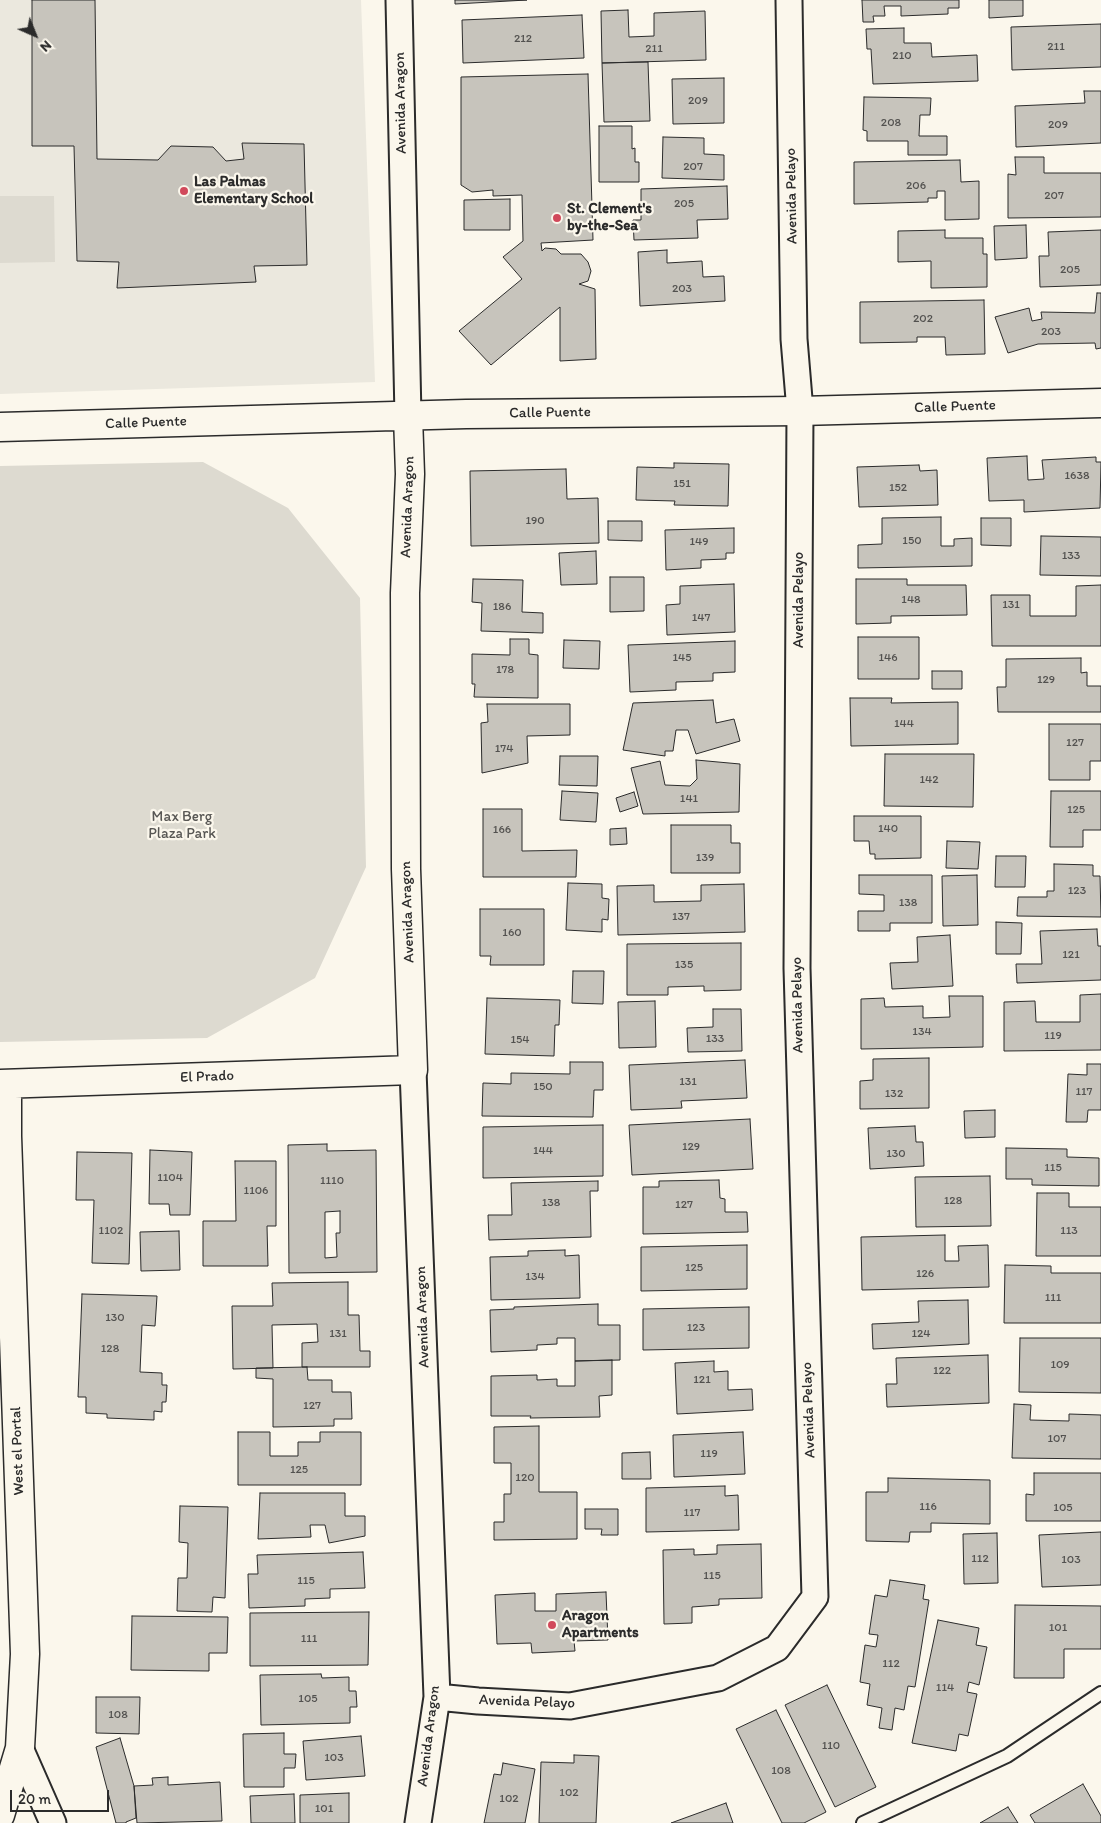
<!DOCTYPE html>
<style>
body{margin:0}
#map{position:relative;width:1101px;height:1823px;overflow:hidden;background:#fbf7ec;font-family:Itim,sans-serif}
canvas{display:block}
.north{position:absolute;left:10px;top:10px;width:50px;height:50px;-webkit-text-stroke:4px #fbf7ec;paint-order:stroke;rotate:136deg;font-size:14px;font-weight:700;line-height:20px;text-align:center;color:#2b2b2b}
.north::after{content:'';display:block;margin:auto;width:18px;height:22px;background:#2b2b2b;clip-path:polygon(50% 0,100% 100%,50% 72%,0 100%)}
.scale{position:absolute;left:10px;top:1790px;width:99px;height:22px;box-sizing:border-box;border:2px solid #2b2b2b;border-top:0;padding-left:6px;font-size:15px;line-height:18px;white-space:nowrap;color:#2b2b2b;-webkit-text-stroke:4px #fbf7ec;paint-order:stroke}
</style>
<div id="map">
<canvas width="1101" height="1823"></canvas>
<div class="north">N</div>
<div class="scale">20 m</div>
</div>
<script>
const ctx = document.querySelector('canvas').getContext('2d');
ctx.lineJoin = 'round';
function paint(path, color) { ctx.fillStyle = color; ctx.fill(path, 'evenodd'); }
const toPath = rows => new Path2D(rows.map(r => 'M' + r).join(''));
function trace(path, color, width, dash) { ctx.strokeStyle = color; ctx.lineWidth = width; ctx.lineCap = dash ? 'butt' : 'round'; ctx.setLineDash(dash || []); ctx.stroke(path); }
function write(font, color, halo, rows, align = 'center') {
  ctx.font = font + ' Itim,sans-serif'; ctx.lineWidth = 4.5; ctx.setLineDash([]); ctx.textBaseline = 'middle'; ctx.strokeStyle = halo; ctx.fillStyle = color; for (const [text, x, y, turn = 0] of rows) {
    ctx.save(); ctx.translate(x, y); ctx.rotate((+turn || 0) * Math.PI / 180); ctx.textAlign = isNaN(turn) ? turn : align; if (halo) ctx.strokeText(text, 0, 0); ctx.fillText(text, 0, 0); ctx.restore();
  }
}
paint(toPath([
 [0,0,361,0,375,382,0,394]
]), '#ebe8de');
paint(toPath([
 [0,196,54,196,55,262,0,263],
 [203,462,288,508,360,598,366,867,315,978,207,1038,0,1042,0,466]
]), '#dddad0');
const building = toPath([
 [32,0,95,0,97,159,158,160,171,146,213,147,226,161,244,159,242,143,304,144,307,265,254,266,256,282,117,288,119,262,77,261,74,146,32,146,32,0],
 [455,0,527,0,455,4,455,0],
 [862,0,959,0,959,8,948,8,948,14,901,16,901,6,884,6,885,16,873,16,874,22,863,22,862,0],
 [989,0,1023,0,1023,16,989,18,989,0],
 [628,10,629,37,654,36,654,13,705,11,706,60,602,63,601,11,628,10],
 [582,15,584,58,463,63,462,20,582,15],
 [1101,24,1101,67,1012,70,1011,27,1101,24],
 [904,28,904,43,931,43,932,57,977,55,978,81,873,84,871,49,867,49,866,29,904,28],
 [648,62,650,121,604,122,602,63,648,62],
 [588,74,593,240,541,243,542,251,545,248,556,249,561,254,581,254,588,262,591,271,588,281,579,284,595,289,596,359,560,361,560,307,491,365,459,331,522,279,503,257,523,241,522,195,493,196,493,190,472,192,461,185,461,77,588,74],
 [724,78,724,123,673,124,672,79,724,78],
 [1084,91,1101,91,1101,143,1016,147,1015,106,1085,103,1084,91],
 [864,97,931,98,930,115,920,115,919,136,947,136,947,155,908,155,908,141,867,141,867,131,863,130,864,97],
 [599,126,632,126,632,149,635,148,635,162,639,162,639,182,599,182,599,126],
 [663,137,704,138,704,154,724,155,724,180,662,178,663,137],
 [1015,157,1044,157,1044,173,1101,173,1101,217,1008,218,1008,174,1016,175,1015,157],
 [960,160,961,182,979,181,979,219,945,220,945,191,937,191,937,198,928,198,928,202,854,204,854,162,960,160],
 [727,186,728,219,697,220,698,238,634,240,633,220,641,220,641,189,727,186],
 [510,199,510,230,464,230,464,200,510,199],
 [1026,225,1027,258,995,260,994,226,1026,225],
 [945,230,945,238,983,238,983,254,987,254,987,287,931,288,931,261,898,262,898,231,945,230],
 [1101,230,1101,285,1040,287,1039,256,1049,256,1048,232,1101,230],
 [667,250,667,263,702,261,703,277,724,276,725,301,640,306,638,252,667,250],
 [1097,293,1101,293,1101,348,1096,349,1095,343,1038,344,1008,353,995,317,1029,308,1032,321,1042,319,1041,312,1095,313,1097,293],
 [984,300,985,354,946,355,945,337,917,337,917,342,860,343,860,302,984,300],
 [1027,456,1028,480,1044,479,1042,460,1096,457,1096,462,1101,462,1100,508,1024,512,1024,500,989,501,987,458,1027,456],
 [674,463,729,464,728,506,674,505,675,501,636,500,637,467,674,468,674,463],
 [919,465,920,471,937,470,938,505,859,507,857,467,919,465],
 [566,469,567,499,598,498,599,543,471,546,470,471,566,469],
 [941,517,941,546,954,546,954,539,972,538,972,566,858,568,858,545,882,544,882,518,941,517],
 [981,518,1011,518,1011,546,981,545,981,518],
 [608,521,642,521,642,541,608,540,608,521],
 [734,528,734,553,726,553,726,559,701,560,701,568,666,570,665,530,734,528],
 [1041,536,1101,537,1101,576,1040,575,1041,536],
 [596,551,597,584,561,585,559,553,596,551],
 [610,577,644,577,644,611,610,612,610,577],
 [473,579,523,580,522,612,543,613,543,633,481,631,482,603,472,602,473,579],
 [856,579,907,579,907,585,966,585,967,615,891,616,891,623,856,624,856,579],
 [734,584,735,632,667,635,666,605,680,604,680,586,734,584],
 [1101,585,1101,646,992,646,991,595,1030,595,1030,616,1076,616,1076,586,1101,585],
 [858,637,919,637,919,679,858,679,858,637],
 [510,639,529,639,529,654,538,655,538,698,474,697,475,684,472,684,472,654,510,655,510,639],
 [564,640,600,641,599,669,563,668,564,640],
 [735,641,735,672,713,673,713,681,676,682,676,690,630,692,628,645,735,641],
 [1081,658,1081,673,1087,672,1087,686,1101,686,1101,712,998,712,997,687,1006,687,1006,659,1081,658],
 [932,671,962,671,962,689,932,689,932,671],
 [850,698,892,698,891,703,958,702,958,744,851,746,850,698],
 [713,700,716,723,734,719,740,741,696,754,688,730,676,730,673,751,665,751,665,756,623,750,633,703,713,700],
 [487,704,570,704,570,735,527,736,528,763,482,773,481,723,488,722,487,704],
 [1049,724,1101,724,1101,761,1090,761,1090,780,1049,780,1049,724],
 [885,754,974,754,973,807,884,806,885,754],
 [560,756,598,756,597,786,559,785,560,756],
 [696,760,740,764,739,812,643,814,631,768,660,761,665,785,690,786,697,779,696,760],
 [562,791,598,793,596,822,560,820,562,791],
 [1051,791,1101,791,1101,830,1083,830,1083,847,1050,847,1051,791],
 [634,792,638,806,620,812,616,798,634,792],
 [483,809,522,809,522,851,577,850,576,877,483,877,483,809],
 [854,816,921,816,921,858,875,859,875,854,870,854,869,841,854,841,854,816],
 [671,825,731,825,731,843,740,843,740,873,671,873,671,825],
 [626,828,627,844,610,845,610,829,626,828],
 [947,841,980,842,978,869,946,868,947,841],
 [996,856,1026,856,1025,887,995,887,996,856],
 [1054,864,1093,865,1093,876,1100,876,1101,917,1017,916,1018,897,1047,897,1047,891,1054,891,1054,864],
 [859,875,932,875,932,923,890,923,890,931,858,931,858,911,884,911,884,895,859,894,859,875],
 [977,875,978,925,943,926,942,876,977,875],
 [568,883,602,884,602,898,609,899,608,920,602,919,602,932,566,930,568,883],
 [744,884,745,932,618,935,617,886,654,885,654,902,701,901,701,885,744,884],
 [480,909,544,909,544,965,490,965,491,956,480,956,480,909],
 [996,922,1022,923,1021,954,996,954,996,922],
 [1097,929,1098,946,1101,946,1101,980,1017,983,1016,964,1042,964,1040,931,1097,929],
 [950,935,953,986,892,989,890,963,918,962,917,937,950,935],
 [741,943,741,990,704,991,704,986,668,987,668,995,627,995,627,944,741,943],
 [573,971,604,971,603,1004,572,1003,573,971],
 [1101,994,1101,1050,1004,1051,1004,1002,1035,1001,1036,1022,1080,1022,1080,995,1101,994],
 [949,996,983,996,983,1047,861,1049,861,999,884,998,885,1007,923,1006,923,1018,950,1017,949,996],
 [487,998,560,1000,559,1025,555,1025,554,1056,485,1054,487,998],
 [655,1001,656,1047,619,1048,618,1002,655,1001],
 [713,1009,741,1009,742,1051,688,1052,687,1028,713,1027,713,1009],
 [929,1058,929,1108,860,1109,860,1081,873,1080,873,1059,929,1058],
 [745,1060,747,1098,681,1101,682,1108,631,1110,629,1065,745,1060],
 [570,1062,603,1062,603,1090,594,1090,593,1117,482,1116,483,1083,511,1084,511,1073,570,1074,570,1062],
 [1087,1064,1101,1064,1101,1110,1088,1110,1087,1122,1066,1122,1068,1074,1087,1075,1087,1064],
 [995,1110,995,1137,965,1138,964,1111,995,1110],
 [750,1119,753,1169,632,1175,629,1125,750,1119],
 [603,1125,603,1176,483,1178,483,1127,603,1125],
 [915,1126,916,1142,923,1142,924,1166,870,1169,868,1128,915,1126],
 [327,1144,327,1151,376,1150,377,1272,289,1273,288,1145,327,1144],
 [340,1211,340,1233,336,1233,337,1257,325,1258,325,1212,340,1211],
 [1006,1148,1067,1149,1067,1157,1099,1158,1099,1186,1032,1185,1032,1179,1006,1179,1006,1148],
 [150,1150,192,1152,190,1215,170,1215,169,1204,149,1204,150,1150],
 [77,1152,132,1153,129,1264,92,1263,94,1200,76,1200,77,1152],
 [235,1161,276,1161,276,1226,267,1226,268,1266,203,1266,203,1221,236,1221,235,1161],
 [990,1176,991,1226,916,1227,915,1177,990,1176],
 [719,1180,720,1198,725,1199,725,1212,747,1212,748,1232,643,1234,643,1187,659,1187,659,1181,719,1180],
 [598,1181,598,1191,590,1191,591,1237,489,1240,488,1215,512,1215,511,1183,598,1181],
 [1037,1193,1069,1193,1069,1207,1101,1207,1101,1256,1036,1256,1037,1193],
 [179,1231,180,1270,141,1271,140,1232,179,1231],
 [945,1235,945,1261,959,1261,958,1246,988,1245,989,1287,862,1290,861,1237,945,1235],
 [747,1245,747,1289,641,1291,641,1247,747,1245],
 [565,1250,565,1256,579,1255,580,1298,491,1300,490,1257,528,1256,528,1251,565,1250],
 [1005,1265,1051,1266,1051,1273,1101,1273,1101,1323,1004,1323,1005,1265],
 [348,1282,348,1315,359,1315,360,1351,370,1351,370,1367,302,1367,302,1343,318,1342,317,1324,272,1325,273,1368,233,1369,232,1306,273,1306,272,1283,348,1282],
 [82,1294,157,1296,155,1326,142,1325,140,1372,162,1373,162,1385,167,1385,166,1402,162,1402,162,1412,154,1411,154,1420,107,1418,107,1414,86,1413,86,1397,78,1397,82,1294],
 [968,1300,969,1344,873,1349,872,1324,919,1322,918,1301,968,1300],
 [598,1304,598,1325,620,1325,620,1360,575,1361,575,1338,557,1338,557,1344,537,1345,537,1350,491,1352,490,1310,514,1309,514,1307,598,1304],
 [749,1307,749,1348,643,1350,643,1309,749,1307],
 [1020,1338,1101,1338,1101,1393,1019,1392,1020,1338],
 [988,1355,989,1403,887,1407,886,1384,897,1384,896,1358,988,1355],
 [612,1360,612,1395,599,1396,600,1417,530,1418,531,1416,491,1416,491,1376,537,1375,537,1380,557,1379,557,1386,575,1386,575,1361,612,1360],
 [714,1361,714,1372,728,1371,728,1390,752,1389,753,1410,677,1414,675,1363,714,1361],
 [307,1367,308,1380,332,1380,332,1392,351,1392,352,1419,334,1419,334,1426,273,1427,273,1379,256,1378,256,1368,307,1367],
 [1014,1404,1031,1405,1030,1420,1069,1421,1069,1414,1101,1415,1101,1459,1012,1458,1014,1404],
 [539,1426,539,1492,577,1492,577,1539,494,1540,494,1522,504,1522,504,1494,511,1494,511,1463,494,1463,494,1427,539,1426],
 [238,1432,270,1432,270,1456,298,1456,298,1442,320,1442,320,1432,361,1432,361,1485,238,1485,238,1432],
 [743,1432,745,1474,674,1477,673,1435,743,1432],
 [650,1452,651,1479,622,1479,622,1453,650,1452],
 [1034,1473,1101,1473,1101,1521,1026,1521,1026,1494,1034,1495,1034,1473],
 [888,1478,990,1480,990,1524,931,1523,931,1532,910,1532,909,1542,866,1541,866,1492,888,1492,888,1478],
 [725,1486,725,1496,738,1495,739,1530,646,1532,646,1488,725,1486],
 [260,1493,345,1493,345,1516,365,1516,365,1536,329,1543,325,1525,310,1525,311,1537,258,1539,260,1493],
 [180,1506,228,1507,225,1598,213,1597,212,1612,177,1611,178,1578,187,1578,188,1543,179,1542,180,1506],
 [585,1509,618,1509,618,1535,601,1535,602,1529,585,1529,585,1509],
 [1101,1532,1101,1585,1042,1587,1039,1535,1101,1532],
 [997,1533,998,1583,964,1584,963,1534,997,1533],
 [761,1544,762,1598,719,1599,719,1605,692,1607,692,1623,664,1624,663,1550,694,1549,694,1555,717,1554,717,1545,761,1544],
 [363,1552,365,1588,330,1589,330,1598,305,1599,305,1606,249,1608,248,1574,258,1574,257,1555,363,1552],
 [890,1580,925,1585,923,1599,929,1600,915,1687,908,1686,904,1710,895,1708,892,1730,879,1728,882,1708,867,1705,870,1684,860,1682,865,1645,876,1647,878,1635,869,1634,875,1595,887,1597,890,1580],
 [606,1592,608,1640,574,1641,575,1651,532,1653,531,1643,497,1644,495,1595,535,1593,535,1611,556,1611,556,1594,606,1592],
 [1015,1605,1101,1606,1101,1649,1064,1649,1064,1678,1014,1678,1015,1605],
 [369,1612,368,1665,250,1666,250,1613,369,1612],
 [132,1616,228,1617,227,1653,209,1653,209,1671,131,1670,132,1616],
 [938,1620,979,1628,976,1645,987,1647,979,1685,969,1682,967,1692,977,1694,968,1736,959,1734,956,1751,912,1743,938,1620],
 [321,1674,322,1678,349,1677,349,1691,356,1691,357,1707,350,1707,350,1723,261,1725,260,1675,321,1674],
 [827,1685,876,1787,835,1807,785,1705,827,1685],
 [96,1697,140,1697,139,1734,96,1733,96,1697],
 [776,1710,826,1812,804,1823,782,1823,736,1729,776,1710],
 [284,1733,284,1754,296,1754,295,1768,284,1768,284,1787,244,1787,243,1734,284,1733],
 [361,1736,365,1776,306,1780,303,1741,361,1736],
 [120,1738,134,1786,136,1818,126,1822,126,1823,116,1823,96,1747,120,1738],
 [574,1755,599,1756,596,1823,539,1823,541,1762,574,1763,574,1755],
 [503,1763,535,1769,525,1823,484,1823,494,1774,501,1775,503,1763],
 [168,1777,168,1785,220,1782,222,1821,137,1823,134,1786,153,1785,152,1778,168,1777],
 [1083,1784,1101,1816,1101,1823,1035,1823,1030,1815,1083,1784],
 [349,1793,349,1823,300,1823,300,1795,349,1793],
 [294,1794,295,1823,251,1823,250,1796,294,1794],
 [726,1803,733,1823,671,1823,726,1803],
 [1008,1807,1018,1823,980,1823,1008,1807]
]);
paint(building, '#c7c4bc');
trace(building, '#2b2b2b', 1);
const service = toPath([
 [863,1823,1007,1756,1101,1693]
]);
const minor = toPath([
 [399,0,408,416],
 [413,1070,437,1697,418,1823],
 [437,1697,478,1701,570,1706,718,1678,777,1648,815,1597,797,968,800,411,794,339,789,0],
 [20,1748,53,1823]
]);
const tertiary = toPath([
 [0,427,466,414,800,411,1101,403],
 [0,1084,413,1070,406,869,405,593,410,474,408,416],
 [0,1815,20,1748,25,1654,7,1136,7,1084]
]);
trace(service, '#2b2b2b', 16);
trace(minor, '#2b2b2b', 29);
trace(tertiary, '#2b2b2b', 31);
trace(service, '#fbf7ec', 12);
trace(minor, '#fbf7ec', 25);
trace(tertiary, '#fbf7ec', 28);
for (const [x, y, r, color] of [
 [184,191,5,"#d1495b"],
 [557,218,5,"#d1495b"],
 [552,1625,5,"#d1495b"]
]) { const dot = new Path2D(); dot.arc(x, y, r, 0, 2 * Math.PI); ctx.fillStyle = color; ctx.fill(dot); trace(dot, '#fbf7ec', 2); }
write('12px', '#52514f', null, [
 ["212",523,39],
 ["211",1056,47],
 ["211",654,49],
 ["210",902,56],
 ["209",698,101],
 ["208",891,123],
 ["209",1058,125],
 ["207",693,167],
 ["206",916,186],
 ["207",1054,196],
 ["205",684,204],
 ["205",1070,270],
 ["203",682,289],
 ["202",923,319],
 ["203",1051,332],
 ["1638",1077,476],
 ["151",682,484],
 ["152",898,488],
 ["190",535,521],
 ["150",912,541],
 ["149",699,542],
 ["133",1071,556],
 ["148",911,600],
 ["131",1011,605],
 ["186",502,607],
 ["147",701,618],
 ["145",682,658],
 ["146",888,658],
 ["178",505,670],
 ["129",1046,680],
 ["144",904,724],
 ["127",1075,743],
 ["174",504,749],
 ["142",929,780],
 ["141",689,799],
 ["125",1076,810],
 ["140",888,829],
 ["166",502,830],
 ["139",705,858],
 ["123",1077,891],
 ["138",908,903],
 ["137",681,917],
 ["160",512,933],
 ["121",1071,955],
 ["135",684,965],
 ["134",922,1032],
 ["119",1053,1036],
 ["133",715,1039],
 ["154",520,1040],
 ["131",688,1082],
 ["150",543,1087],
 ["117",1084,1092],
 ["132",894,1094],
 ["129",691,1147],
 ["144",543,1151],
 ["130",896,1154],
 ["115",1053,1168],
 ["1104",170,1178],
 ["1110",332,1181],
 ["1106",256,1191],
 ["128",953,1201],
 ["138",551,1203],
 ["127",684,1205],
 ["1102",111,1231],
 ["113",1069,1231],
 ["125",694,1268],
 ["126",925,1274],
 ["134",535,1277],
 ["111",1053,1298],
 ["130",115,1318],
 ["123",696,1328],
 ["131",338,1334],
 ["124",921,1334],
 ["128",110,1349],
 ["109",1060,1365],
 ["122",942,1371],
 ["121",702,1380],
 ["127",312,1406],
 ["107",1057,1439],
 ["119",709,1454],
 ["125",299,1470],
 ["120",525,1478],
 ["116",928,1507],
 ["105",1063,1508],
 ["117",692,1513],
 ["112",980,1559],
 ["103",1071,1560],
 ["115",712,1576],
 ["115",306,1581],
 ["101",1058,1628],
 ["111",309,1639],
 ["112",891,1664],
 ["114",945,1688],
 ["105",308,1699],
 ["108",118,1715],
 ["110",831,1746],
 ["103",334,1758],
 ["108",781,1771],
 ["102",569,1793],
 ["102",509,1799],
 ["101",324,1809]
]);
write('15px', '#2b2b2b', '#fbf7ec', [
 ["Avenida Aragon",401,103,-91],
 ["Avenida Pelayo",792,196,-91],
 ["Calle Puente",955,407,-2],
 ["Calle Puente",550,413,-1],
 ["Calle Puente",146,423,-2],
 ["Avenida Aragon",408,507,-88],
 ["Avenida Pelayo",799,600,-90],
 ["Avenida Aragon",408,912,-92],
 ["Avenida Pelayo",798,1005,-91],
 ["El Prado",207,1077,-2],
 ["Avenida Aragon",423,1317,-92],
 ["Avenida Pelayo",809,1410,-92],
 ["West el Portal",18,1451,-92],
 ["Avenida Pelayo",527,1702,2],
 ["Avenida Aragon",429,1736,-83]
]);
write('bold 15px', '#2b2b2b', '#fbf7ec', [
 ["Las Palmas",194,182],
 ["Elementary School",194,199],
 ["St. Clement's",567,209],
 ["by-the-Sea",567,226],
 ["Aragon",562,1616],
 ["Apartments",562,1633]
], 'left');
write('15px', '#585754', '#fbf7ec', [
 ["Max Berg",182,817],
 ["Plaza Park",182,834]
]);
</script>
